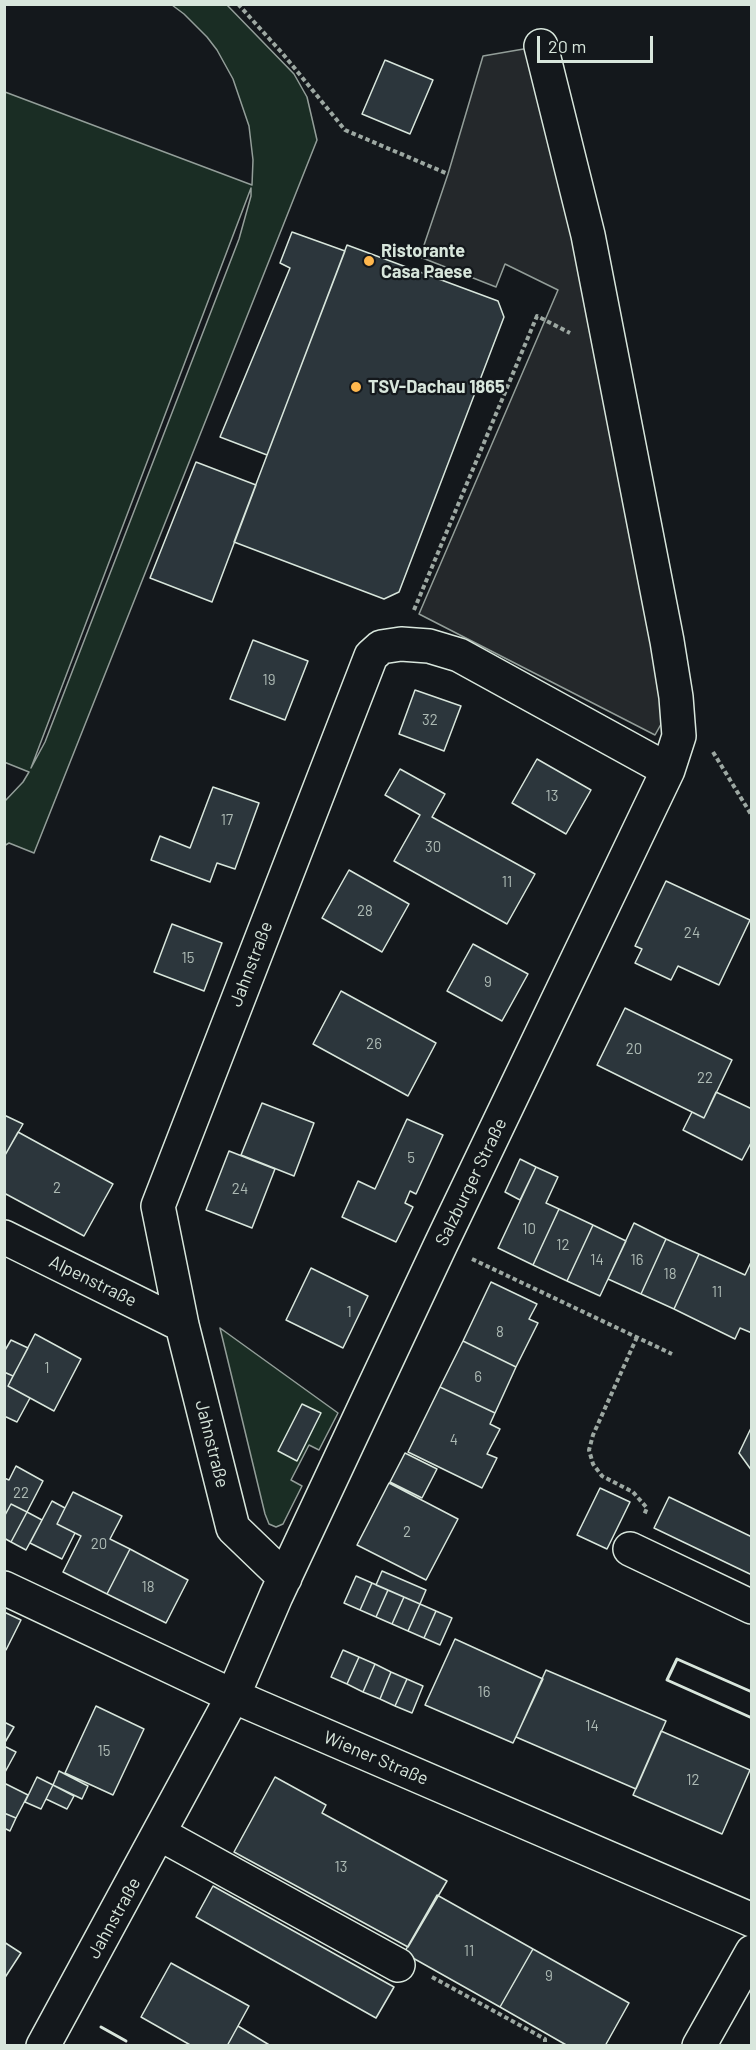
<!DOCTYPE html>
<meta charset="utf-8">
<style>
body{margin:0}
#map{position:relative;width:756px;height:2050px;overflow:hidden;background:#14181c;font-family:Barlow,sans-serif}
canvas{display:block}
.frame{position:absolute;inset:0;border:6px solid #d8e6dc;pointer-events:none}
.scale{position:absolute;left:537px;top:36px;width:116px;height:27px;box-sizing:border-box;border:3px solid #d8e6dc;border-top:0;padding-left:8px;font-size:18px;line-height:21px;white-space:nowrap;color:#d8e6dc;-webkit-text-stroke:4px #14181c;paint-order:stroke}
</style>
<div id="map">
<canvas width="756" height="2050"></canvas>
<div class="frame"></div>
<div class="scale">20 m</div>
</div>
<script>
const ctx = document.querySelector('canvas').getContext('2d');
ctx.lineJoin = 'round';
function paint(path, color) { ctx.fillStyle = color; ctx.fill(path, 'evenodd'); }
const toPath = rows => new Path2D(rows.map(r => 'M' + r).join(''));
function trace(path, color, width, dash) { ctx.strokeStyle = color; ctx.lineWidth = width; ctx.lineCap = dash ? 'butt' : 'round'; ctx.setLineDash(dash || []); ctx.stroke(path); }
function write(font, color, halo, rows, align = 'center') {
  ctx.font = font + ' Barlow,sans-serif'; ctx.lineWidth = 4.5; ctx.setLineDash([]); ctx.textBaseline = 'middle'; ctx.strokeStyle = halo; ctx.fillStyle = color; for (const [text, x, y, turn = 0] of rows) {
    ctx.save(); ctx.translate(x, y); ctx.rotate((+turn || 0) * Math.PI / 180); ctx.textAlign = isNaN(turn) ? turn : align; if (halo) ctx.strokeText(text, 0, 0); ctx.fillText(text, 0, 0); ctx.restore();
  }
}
const green = toPath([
 [172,5,227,5,294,74,307,97,317,140,34,853,9,843,4,846,5,801,23,782,29,772,4,762,5,92,252,185,253,160,249,126,233,79,217,50,207,37,184,14,172,5],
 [251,188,251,196,239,239,45,742,31,768,251,188],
 [220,1328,338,1413,319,1450,309,1445,291,1480,302,1486,283,1524,276,1527,269,1524,265,1514,220,1328]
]);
paint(green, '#1a2d24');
trace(green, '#939e99', 1.5);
const parking = toPath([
 [541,46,676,697,655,735,419,614,558,290,505,264,496,287,420,257,448,174,483,56,541,46]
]);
paint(parking, '#24282b');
trace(parking, '#939e99', 1.5);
const building = toPath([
 [385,60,433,80,410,134,362,114,385,60],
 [292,232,345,251,267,455,220,437,290,268,280,263,292,232],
 [347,245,498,301,504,317,399,592,384,599,234,542,347,245],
 [196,462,256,485,212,602,150,578,196,462],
 [253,640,308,661,285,720,230,699,253,640],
 [415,690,461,706,444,751,399,734,415,690],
 [537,759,591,790,566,834,512,803,537,759],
 [400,769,445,794,432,817,535,874,507,924,394,861,420,815,385,795,400,769],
 [213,787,259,803,235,869,217,863,210,882,151,860,160,836,190,848,213,787],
 [349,870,409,904,382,952,322,918,349,870],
 [666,881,750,920,719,985,678,966,671,980,635,963,642,949,635,946,666,881],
 [172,924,222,943,204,991,154,972,172,924],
 [473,944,528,974,502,1021,447,991,473,944],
 [341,991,436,1043,408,1096,313,1044,341,991],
 [625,1008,732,1060,704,1118,597,1065,625,1008],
 [716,1092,752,1109,752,1141,742,1160,683,1130,692,1112,704,1118,716,1092],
 [262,1103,314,1123,294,1176,241,1155,262,1103],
 [4,1115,23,1124,4,1157,4,1115],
 [407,1119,443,1135,416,1194,410,1191,405,1203,413,1207,396,1242,342,1217,358,1181,375,1189,407,1119],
 [18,1132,113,1184,84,1236,4,1193,4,1157,18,1132],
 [229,1151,275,1169,252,1228,206,1210,229,1151],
 [520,1159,536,1167,520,1200,505,1192,520,1159],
 [536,1167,558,1177,546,1203,559,1209,533,1265,498,1248,536,1167],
 [559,1209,593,1225,567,1281,533,1265,559,1209],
 [634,1223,666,1239,641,1294,608,1279,634,1223],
 [593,1225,626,1241,600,1296,567,1281,593,1225],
 [666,1239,699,1254,674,1309,641,1294,666,1239],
 [699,1254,745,1275,752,1260,752,1333,740,1328,735,1339,674,1309,699,1254],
 [311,1268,368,1296,343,1348,286,1320,311,1268],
 [491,1282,537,1304,529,1319,538,1323,516,1367,463,1341,491,1282],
 [35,1334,81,1359,54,1411,8,1386,35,1334],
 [11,1340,28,1348,13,1376,4,1372,4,1352,11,1340],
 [463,1341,516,1367,495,1413,440,1387,463,1341],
 [4,1372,13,1376,8,1386,30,1398,17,1422,4,1416,4,1372],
 [440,1387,495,1413,490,1424,500,1429,487,1454,497,1458,482,1488,408,1452,440,1387],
 [302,1404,321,1413,297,1461,278,1451,302,1404],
 [752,1426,752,1471,739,1453,752,1426],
 [405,1453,437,1469,422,1498,390,1482,405,1453],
 [16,1466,43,1481,27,1512,11,1504,4,1517,4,1478,9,1480,16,1466],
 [389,1483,458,1519,426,1580,357,1545,389,1483],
 [600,1488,630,1502,607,1549,577,1535,600,1488],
 [73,1492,122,1516,110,1539,130,1549,107,1594,63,1572,81,1536,57,1524,73,1492],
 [669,1497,752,1537,752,1575,654,1528,669,1497],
 [52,1501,65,1508,57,1524,75,1533,62,1559,30,1543,52,1501],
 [11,1504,27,1512,11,1542,4,1538,4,1517,11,1504],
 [27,1512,42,1520,26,1550,11,1542,27,1512],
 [130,1549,188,1580,166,1623,107,1594,130,1549],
 [382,1571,426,1590,420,1604,376,1585,382,1571],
 [356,1576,372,1583,360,1610,344,1603,356,1576],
 [372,1583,388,1590,376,1617,360,1610,372,1583],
 [388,1590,404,1597,392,1624,376,1617,388,1590],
 [404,1597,420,1604,408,1631,392,1624,404,1597],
 [420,1604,436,1611,424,1638,408,1631,420,1604],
 [436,1611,452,1618,440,1645,424,1638,436,1611],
 [4,1612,21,1620,6,1650,4,1650,4,1612],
 [455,1639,543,1679,513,1743,425,1705,455,1639],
 [343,1650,359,1657,347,1684,331,1677,343,1650],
 [359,1657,375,1664,363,1692,347,1684,359,1657],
 [375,1664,391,1672,380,1699,363,1692,375,1664],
 [546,1670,666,1721,636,1789,516,1737,546,1670],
 [391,1672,407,1679,395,1706,380,1699,391,1672],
 [407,1679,423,1686,412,1713,395,1706,407,1679],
 [96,1706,144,1729,113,1795,65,1773,96,1706],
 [4,1722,14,1727,4,1744,4,1722],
 [661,1731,750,1770,722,1834,633,1795,661,1731],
 [4,1746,16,1752,4,1774,4,1746],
 [59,1771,88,1786,82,1799,53,1785,59,1771],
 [37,1777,53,1785,41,1809,25,1802,37,1777],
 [275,1777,326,1805,322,1813,447,1881,408,1947,234,1852,275,1777],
 [4,1783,28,1795,16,1818,4,1813,4,1783],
 [53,1785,74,1796,67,1809,46,1799,53,1785],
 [4,1813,16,1818,10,1831,4,1828,4,1813],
 [213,1886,394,1987,376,2018,196,1917,213,1886],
 [437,1895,533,1949,500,2007,404,1953,437,1895],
 [4,1942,21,1953,4,1979,4,1942],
 [533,1949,629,2003,605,2046,568,2046,500,2007,533,1949],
 [171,1963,249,2006,227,2046,192,2046,141,2017,171,1963],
 [238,2026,271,2046,227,2046,238,2026]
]);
paint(building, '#2c363c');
trace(building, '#d8e6dc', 1.5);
const minor = toPath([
 [4,1237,182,1325],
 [630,1549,752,1607],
 [285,1578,233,1528,182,1325,158,1206,371,656,381,647,401,644,429,646,459,655,668,770],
 [4,1588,233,1696,752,1920],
 [160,1834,398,1965],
 [43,2046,233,1696,276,1596,441,1244,668,770,679,736,676,697,667,641,588,235,541,46],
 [699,2046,752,1952]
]);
trace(minor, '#d8e6dc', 36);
trace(toPath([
 [238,4,283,54,345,130,448,174],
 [414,610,537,316,570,333],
 [713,752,752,816],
 [472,1259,672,1354],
 [637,1337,593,1435,589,1450,593,1464,602,1476,633,1492,647,1508,644,1515],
 [432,1977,545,2039,545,2046]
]), '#9da8a2', 4, [4.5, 3]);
trace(minor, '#14181c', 33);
trace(toPath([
 [752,1692,677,1659,667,1680,752,1718],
 [101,2027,126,2041]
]), '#d8e6dc', 3);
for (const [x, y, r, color] of [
 [369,261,6,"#ffb74d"],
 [356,387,6,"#ffb74d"]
]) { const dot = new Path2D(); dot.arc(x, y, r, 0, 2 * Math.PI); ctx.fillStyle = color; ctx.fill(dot); trace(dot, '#14181c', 2); }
write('15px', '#adbab4', null, [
 ["19",269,680],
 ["32",430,720],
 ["13",552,796],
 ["17",227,820],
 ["30",433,847],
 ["11",507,882],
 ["28",365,911],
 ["24",692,933],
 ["15",188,958],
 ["9",488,982],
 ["26",374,1044],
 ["20",634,1049],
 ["22",705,1078],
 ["5",411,1158],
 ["2",57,1188],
 ["24",240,1189],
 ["10",529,1229],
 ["12",563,1245],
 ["14",597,1260],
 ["16",637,1260],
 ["18",670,1274],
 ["11",717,1292],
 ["1",349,1312],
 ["8",500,1332],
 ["1",47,1368],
 ["6",478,1377],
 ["4",454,1440],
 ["22",21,1493],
 ["2",407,1532],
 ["20",99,1544],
 ["18",148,1587],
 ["16",484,1692],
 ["14",592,1726],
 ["15",104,1751],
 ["12",693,1780],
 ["13",341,1867],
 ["11",469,1951],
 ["9",549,1976]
]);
write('bold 18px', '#d8e6dc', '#14181c', [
 ["Ristorante",381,251],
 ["Casa Paese",381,272],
 ["TSV-Dachau 1865",368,387]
], 'left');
write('18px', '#d8e6dc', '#14181c', [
 ["Jahnstraße",251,964,-69],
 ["Salzburger Straße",471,1182,-64],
 ["Alpenstraße",93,1281,26],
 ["Jahnstraße",212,1444,76],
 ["Wiener Straße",376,1758,23],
 ["Jahnstraße",114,1918,-61]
]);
</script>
